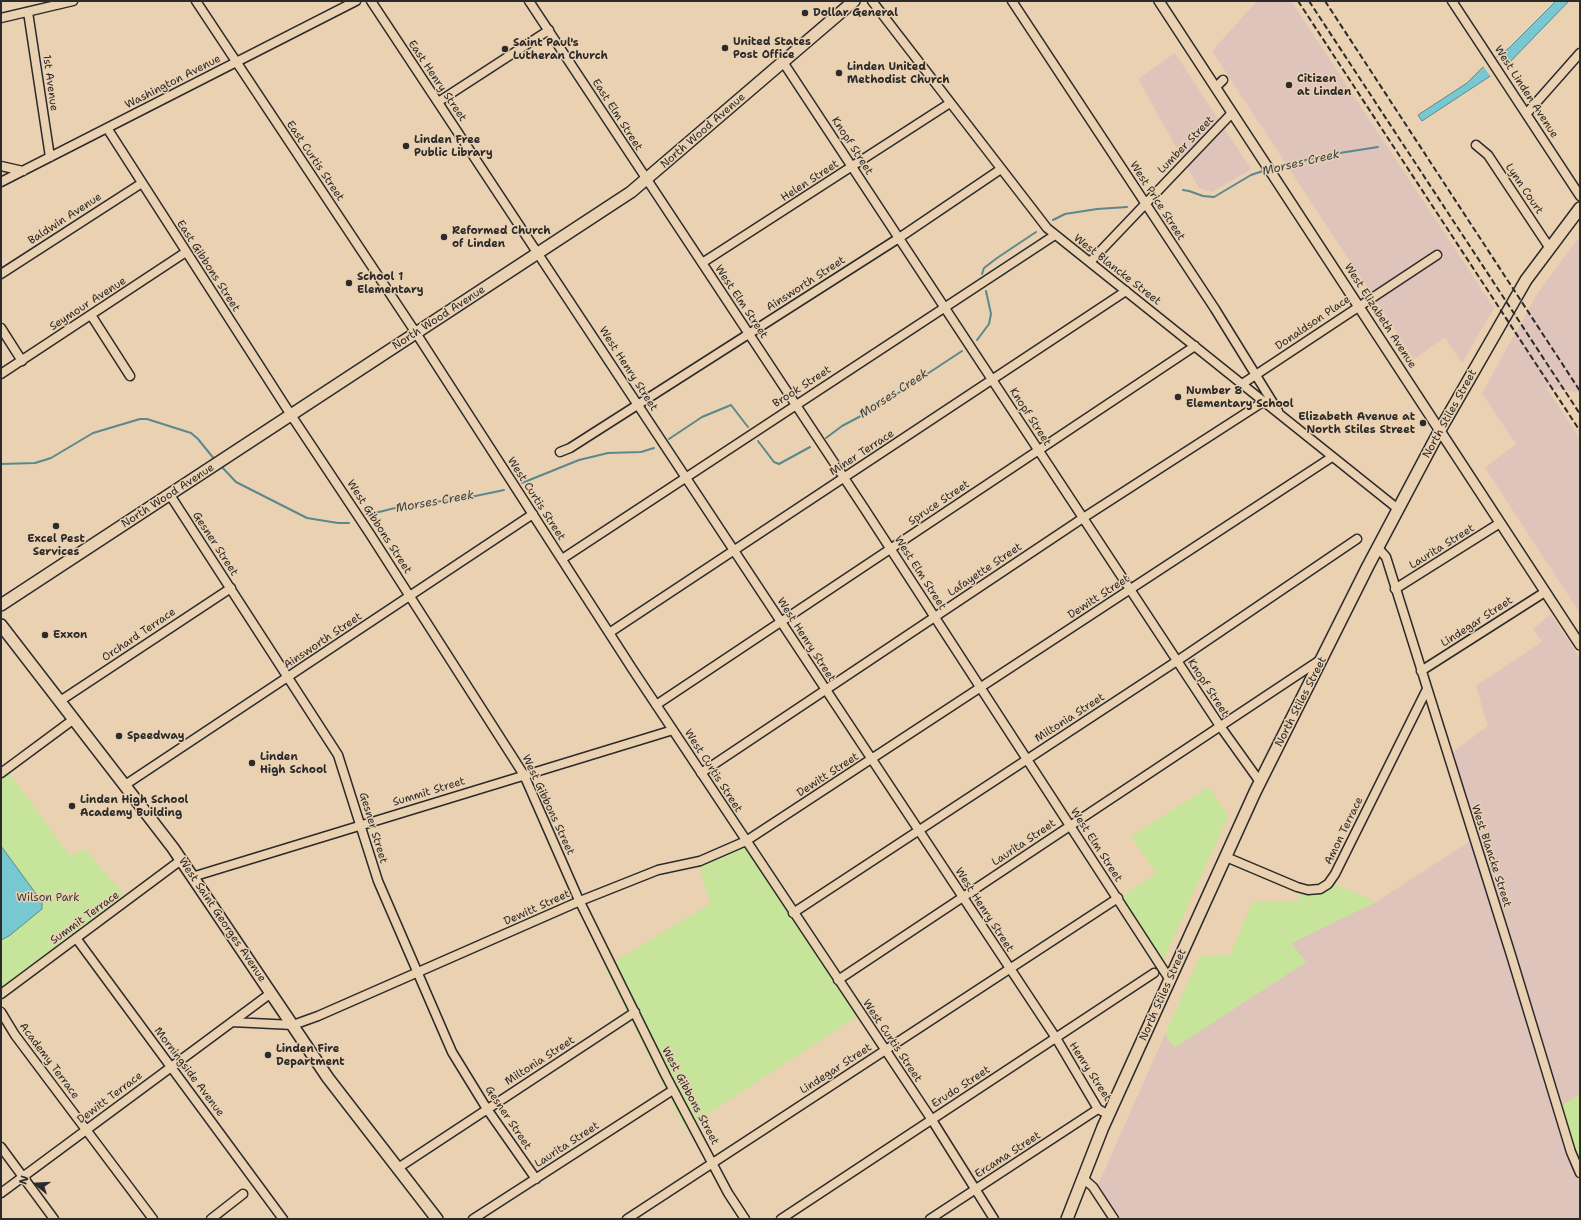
<!DOCTYPE html>
<style>
body{margin:0}
#map{position:relative;width:1581px;height:1220px;overflow:hidden;background:#ead1b2;font-family:"Shantell Sans",sans-serif}
canvas{display:block}
.frame{position:absolute;inset:0;border:2px solid #2b2b2b;pointer-events:none}
.north{position:absolute;left:16px;top:1164px;width:40px;height:40px;-webkit-text-stroke:3px #ead1b2;paint-order:stroke;rotate:288deg;font-size:11px;font-weight:700;line-height:16px;text-align:center;color:#2b2b2b}
.north::after{content:'';display:block;margin:auto;width:14px;height:18px;background:#2b2b2b;clip-path:polygon(50% 0,100% 100%,50% 72%,0 100%)}
</style>
<div id="map">
<canvas width="1581" height="1220"></canvas>
<div class="frame"></div>
<div class="north">N</div>
</div>
<script>
const ctx = document.querySelector('canvas').getContext('2d');
ctx.lineJoin = 'round';
function paint(path, color) { ctx.fillStyle = color; ctx.fill(path, 'evenodd'); }
const toPath = rows => new Path2D(rows.map(r => 'M' + r).join(''));
function trace(path, color, width, dash) { ctx.strokeStyle = color; ctx.lineWidth = width; ctx.lineCap = dash ? 'butt' : 'round'; ctx.setLineDash(dash || []); ctx.stroke(path); }
function write(font, color, halo, rows, align = 'center') {
  ctx.font = font + ' "Shantell Sans",sans-serif'; ctx.lineWidth = 3; ctx.setLineDash([]); ctx.textBaseline = 'middle'; ctx.strokeStyle = halo; ctx.fillStyle = color; for (const [text, x, y, turn = 0] of rows) {
    ctx.save(); ctx.translate(x, y); ctx.rotate((+turn || 0) * Math.PI / 180); ctx.textAlign = isNaN(turn) ? turn : align; if (halo) ctx.strokeText(text, 0, 0); ctx.fillText(text, 0, 0); ctx.restore();
  }
}
paint(toPath([
 [1257,1,1291,1,1494,308,1462,363,1445,337,1414,359,1212,51],
 [1175,53,1251,169,1212,192,1199,188,1138,79],
 [1580,236,1580,393,1546,387,1580,439,1580,613,1485,468,1516,444,1482,393,1537,294],
 [1551,614,1580,658,1580,1094,1560,1107,1580,1165,1580,1219,1121,1219,1098,1185,1165,1034,1175,1047,1305,962,1291,943,1376,902,1475,838,1450,754,1488,726,1476,686,1542,642,1533,629]
]), '#dfc4bb');
paint(toPath([
 [7,770,70,856,85,849,127,898,1,992,1,774],
 [1209,787,1228,816,1163,961,1120,898,1156,873,1131,836],
 [749,839,861,1014,685,1129,605,967,710,904,697,858],
 [1328,881,1376,902,1291,943,1306,962,1174,1048,1165,1034,1200,956,1230,955,1252,902,1298,901,1302,885],
 [1580,1094,1580,1165,1560,1107]
]), '#c7e49b');
const water = toPath([
 [1556,1,1569,1,1507,65,1422,121,1418,115,1467,83,1482,68,1509,48,1556,1],
 [1,846,42,902,42,909,9,936,1,940,1,846]
]);
paint(water, '#78c8d2');
trace(water, '#59898f', 1);
paint(toPath([
 [1500,55,1507,66,1491,77,1483,66]
]), '#ead1b2');
trace(toPath([
 [1272,168,1327,155,1378,147],
 [1183,190,1189,191,1203,196,1214,197,1251,175,1266,170],
 [1053,220,1065,214,1097,209,1127,207],
 [982,274,984,268,997,258,1036,232],
 [977,340,989,324,991,314,986,291],
 [826,438,842,426,874,409,962,351],
 [669,439,702,417,731,405,748,427],
 [758,441,774,462,779,464,810,447],
 [1,464,35,463,51,458,93,433,140,419,147,419,191,433,198,439,215,460],
 [220,465,236,482,307,518,338,523,349,523],
 [522,483,579,460,608,453,641,452,654,448],
 [367,515,403,506,466,498,504,490]
]), '#59898f', 2);
const minor = toPath([
 [196,1,416,333,633,670,932,1120,994,1219],
 [371,1,1056,1038,1098,1109,1109,1115],
 [529,1,864,508,1170,980],
 [872,1,1047,228,1398,509],
 [1012,1,1215,309,1278,411],
 [1452,1,1580,196],
 [28,12,50,157],
 [1,18,73,1],
 [783,62,1220,726,1260,782],
 [1216,87,1223,80],
 [438,102,549,30],
 [1527,113,1580,53],
 [107,128,291,415,370,534,524,775,578,898,666,1076,728,1193,745,1219],
 [1476,145,1488,155,1549,247],
 [1,166,23,171],
 [1,182,356,1],
 [1090,262,1232,113],
 [702,263,950,103],
 [1,274,142,183],
 [91,315,130,376],
 [1,328,22,361],
 [1,374,186,252],
 [1242,384,1437,255],
 [560,452,570,448,899,238,1001,169],
 [170,495,338,755,378,881,452,1052,487,1109,536,1179],
 [1378,548,1386,557,1511,955,1571,1152,1580,1173],
 [562,559,1055,235],
 [1395,589,1500,523],
 [609,633,1126,291],
 [1421,671,1545,592],
 [60,701,231,588],
 [656,705,1195,346],
 [1,773,74,719],
 [701,773,1083,518,1263,402],
 [125,785,533,514],
 [1226,857,1297,887,1308,890,1320,889,1328,884,1335,874,1427,689],
 [192,877,673,730],
 [793,913,1177,661,1357,539],
 [76,938,283,1219],
 [838,980,1320,660],
 [1,994,181,860],
 [1,1012,15,1035,153,1219],
 [232,1022,271,993],
 [1,1147,54,1219],
 [398,1168,635,1012],
 [1084,1179,1093,1187,1114,1219],
 [1,1193,232,1022,293,1025,318,1016,580,901,658,870,700,861,746,841,1332,457],
 [211,1219,243,1194],
 [473,1219,673,1090],
 [627,1219,1118,898],
 [781,1219,1154,973],
 [930,1219,1098,1109]
]);
const tertiary = toPath([
 [1159,1,1580,645]
]);
const secondary = toPath([
 [1,605,631,192,854,1],
 [1,625,173,848,328,1078,437,1219],
 [1067,1219,1103,1127,1255,792,1368,566,1440,430,1526,280,1580,208]
]);
trace(minor, '#2b2b2b', 11);
trace(tertiary, '#2b2b2b', 12);
trace(secondary, '#2b2b2b', 14);
trace(minor, '#ead1b2', 8);
trace(tertiary, '#ead1b2', 9);
trace(secondary, '#ead1b2', 11);
trace(toPath([
 [1298,1,1580,431],
 [1309,1,1580,414],
 [1325,1,1580,391]
]), '#2b2b2b', 2, [6, 3]);
for (const [x, y, r, color] of [
 [805,13,4,"#2b2b2b"],
 [725,48,4,"#2b2b2b"],
 [505,49,4,"#2b2b2b"],
 [839,73,4,"#2b2b2b"],
 [1289,85,4,"#2b2b2b"],
 [406,146,4,"#2b2b2b"],
 [444,237,4,"#2b2b2b"],
 [349,283,4,"#2b2b2b"],
 [1178,397,4,"#2b2b2b"],
 [1423,423,4,"#2b2b2b"],
 [56,526,4,"#2b2b2b"],
 [45,635,4,"#2b2b2b"],
 [119,736,4,"#2b2b2b"],
 [252,763,4,"#2b2b2b"],
 [72,806,4,"#2b2b2b"],
 [268,1055,4,"#2b2b2b"]
]) { const dot = new Path2D(); dot.arc(x, y, r, 0, 2 * Math.PI); ctx.fillStyle = color; ctx.fill(dot); trace(dot, '#ead1b2', 1.5); }
write('bold 11px', '#2b2b2b', '#ead1b2', [
 ["Dollar General",813,13],
 ["United States",733,42],
 ["Post Office",733,55],
 ["Saint Paul's",513,43],
 ["Lutheran Church",513,56],
 ["Linden United",847,67],
 ["Methodist Church",847,80],
 ["Citizen",1297,79],
 ["at Linden",1297,92],
 ["Linden Free",414,140],
 ["Public Library",414,153],
 ["Reformed Church",452,231],
 ["of Linden",452,244],
 ["School 1",357,277],
 ["Elementary",357,290],
 ["Number 8",1186,391],
 ["Elementary School",1186,404],
 ["Elizabeth Avenue at",1415,417,"right"],
 ["North Stiles Street",1415,430,"right"],
 ["Excel Pest",56,539,"center"],
 ["Services",56,552,"center"],
 ["Exxon",53,635],
 ["Speedway",127,736],
 ["Linden",260,757],
 ["High School",260,770],
 ["Linden High School",80,800],
 ["Academy Building",80,813],
 ["Linden Fire",276,1049],
 ["Department",276,1062]
], 'left');
write('11px', '#2b2b2b', '#ead1b2', [
 ["East Henry Street",437,81,56],
 ["Washington Avenue",173,82,-27],
 ["1st Avenue",50,83,82],
 ["West Linden Avenue",1526,92,57],
 ["East Elm Street",617,115,57],
 ["North Wood Avenue",703,131,-41],
 ["Lumber Street",1186,145,-46],
 ["Knopf Street",852,146,57],
 ["East Curtis Street",315,161,56],
 ["Helen Street",810,181,-33],
 ["Lynn Court",1524,189,56],
 ["West Price Street",1157,201,57],
 ["Baldwin Avenue",65,219,-33],
 ["East Gibbons Street",208,266,57],
 ["West Blancke Street",1117,270,38],
 ["Ainsworth Street",806,284,-33],
 ["West Elm Street",741,302,56],
 ["Seymour Avenue",88,304,-33],
 ["West Elizabeth Avenue",1380,316,57],
 ["North Wood Avenue",439,318,-33],
 ["Donaldson Place",1313,323,-34],
 ["West Henry Street",628,369,57],
 ["Brook Street",802,387,-33],
 ["North Stiles Street",1450,414,-61],
 ["Knopf Street",1030,417,57],
 ["Miner Terrace",862,453,-33],
 ["North Wood Avenue",168,496,-33],
 ["West Curtis Street",536,499,57],
 ["Spruce Street",939,503,-34],
 ["West Gibbons Street",379,527,57],
 ["Gesner Street",215,544,57],
 ["Laurita Street",1442,547,-32],
 ["Lafayette Street",985,570,-34],
 ["West Elm Street",920,573,57],
 ["Dewitt Street",1099,597,-33],
 ["Lindegar Street",1477,622,-33],
 ["Orchard Terrace",139,635,-34],
 ["West Henry Street",806,640,57],
 ["Ainsworth Street",323,641,-34],
 ["Knopf Street",1208,688,57],
 ["North Stiles Street",1301,702,-63],
 ["Miltonia Street",1070,718,-33],
 ["West Curtis Street",713,771,57],
 ["Dewitt Street",828,775,-33],
 ["Summit Street",429,792,-17],
 ["West Gibbons Street",548,805,65],
 ["Gesner Street",373,828,73],
 ["Amon Terrace",1344,831,-64],
 ["Laurita Street",1024,843,-34],
 ["West Elm Street",1096,845,57],
 ["West Blancke Street",1491,856,72],
 ["Dewitt Street",537,908,-24],
 ["West Henry Street",984,910,57],
 ["Summit Terrace",85,918,-36],
 ["West Saint Georges Avenue",222,920,56],
 ["North Stiles Street",1163,995,-66],
 ["West Curtis Street",892,1041,56],
 ["Academy Terrace",49,1061,53],
 ["Miltonia Street",540,1061,-33],
 ["Lindegar Street",836,1069,-33],
 ["Morningside Avenue",189,1072,53],
 ["Henry Street",1090,1072,57],
 ["Erudo Street",961,1087,-33],
 ["West Gibbons Street",690,1096,62],
 ["Dewitt Terrace",110,1098,-37],
 ["Gesner Street",508,1118,56],
 ["Laurita Street",567,1145,-33],
 ["Ercama Street",1008,1155,-33]
]);
write('11px', '#3b3e36', '#ead1b2', [
 ["Wilson Park",48,898]
]);
write('italic 12px', '#374344', '#ead1b2', [
 ["Morses Creek",1301,163,-13],
 ["Morses Creek",894,394,-33],
 ["Morses Creek",435,502,-10]
]);
</script>
